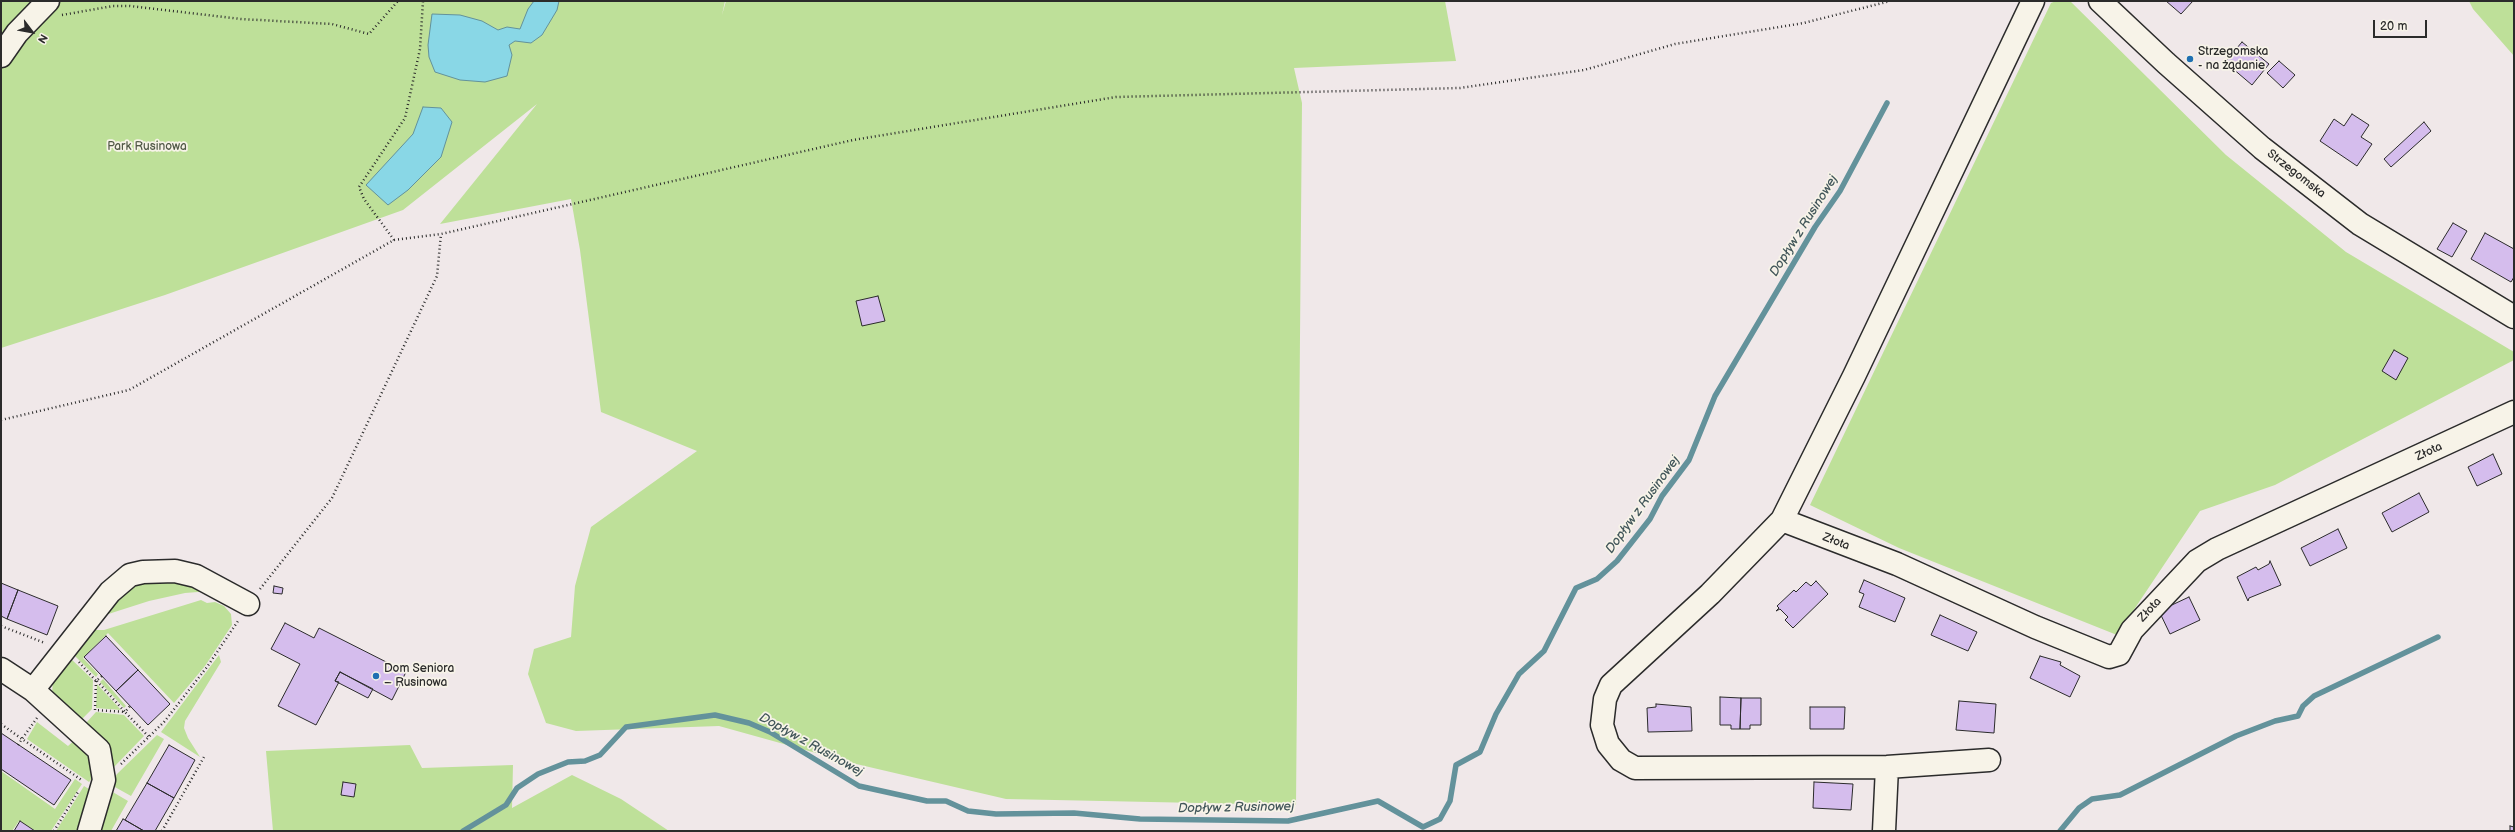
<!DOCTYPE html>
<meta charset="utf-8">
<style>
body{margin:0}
#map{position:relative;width:2515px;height:832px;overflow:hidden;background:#f0e8e9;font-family:"Balsamiq Sans",sans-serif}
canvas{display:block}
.frame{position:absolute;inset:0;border:2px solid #2b2b2b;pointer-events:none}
.north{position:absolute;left:12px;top:12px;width:40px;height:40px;-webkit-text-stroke:3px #f7f3e8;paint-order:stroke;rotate:122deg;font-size:11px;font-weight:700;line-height:16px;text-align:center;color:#2b2b2b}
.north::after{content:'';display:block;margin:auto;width:14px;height:18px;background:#2b2b2b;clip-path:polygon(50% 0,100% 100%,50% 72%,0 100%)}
.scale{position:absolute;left:2373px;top:20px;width:54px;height:18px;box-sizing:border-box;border:2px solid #2b2b2b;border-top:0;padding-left:5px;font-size:12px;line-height:14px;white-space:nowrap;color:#2b2b2b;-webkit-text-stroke:3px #f7f3e8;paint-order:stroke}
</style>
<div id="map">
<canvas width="2515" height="832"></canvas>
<div class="frame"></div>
<div class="north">N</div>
<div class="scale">20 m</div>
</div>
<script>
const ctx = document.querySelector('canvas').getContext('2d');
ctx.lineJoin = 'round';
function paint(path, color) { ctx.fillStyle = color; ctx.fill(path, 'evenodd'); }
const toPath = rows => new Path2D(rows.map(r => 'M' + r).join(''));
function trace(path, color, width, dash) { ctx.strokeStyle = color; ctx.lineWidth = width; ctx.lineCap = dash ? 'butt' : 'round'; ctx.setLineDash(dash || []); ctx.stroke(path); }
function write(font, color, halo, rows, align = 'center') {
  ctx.font = font + ' "Balsamiq Sans",sans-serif'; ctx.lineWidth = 3.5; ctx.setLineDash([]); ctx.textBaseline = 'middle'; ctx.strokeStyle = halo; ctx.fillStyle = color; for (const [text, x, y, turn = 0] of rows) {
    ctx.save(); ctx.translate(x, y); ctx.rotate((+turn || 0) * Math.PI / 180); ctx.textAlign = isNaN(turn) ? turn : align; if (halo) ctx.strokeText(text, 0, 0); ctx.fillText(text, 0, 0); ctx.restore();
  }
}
paint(toPath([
 [1,1,725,1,722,15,726,1,1445,1,1456,61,1294,68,1302,103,1296,805,1006,799,852,763,719,726,576,731,546,723,528,674,534,649,571,637,575,586,591,527,697,451,601,412,580,250,571,199,440,224,537,104,403,210,165,295,1,348],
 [2056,1,2070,1,2226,155,2346,252,2514,352,2514,360,2275,485,2200,511,2117,635,1899,548,1810,505,2051,3],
 [2469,1,2514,1,2514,56,2473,9],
 [167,578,211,591,185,593,149,601,99,617,129,583],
 [201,600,207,603,215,602,224,606,231,614,232,625,205,666,174,703,108,633,83,658,98,674,96,677,71,652,93,630,104,630],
 [219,655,221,662,185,721,184,728,188,738,200,757,161,732],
 [68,656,93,680,92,709,82,719,52,695,53,678],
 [103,679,126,706,124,708,100,682],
 [97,684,121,710,96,708],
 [96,712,124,715,144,736,113,768,102,740,86,723],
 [37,722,68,746,77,738,89,759,92,778,89,782,27,739],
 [157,735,164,739,131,796,113,786,113,780,117,774],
 [410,745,422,768,513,765,512,808,572,775,621,799,669,831,273,831,266,751],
 [1,771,55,809,75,779,82,784,51,831,36,831,19,821,12,831,1,831],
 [84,786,92,791,78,831,56,831],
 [111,791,128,801,111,831,98,831]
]), '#bee099');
const water = toPath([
 [534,1,559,1,557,10,542,35,531,43,515,41,509,45,512,55,507,76,485,82,460,80,435,72,429,57,428,45,432,14,460,15,482,21,498,30,507,27,520,29,528,9,534,1],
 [423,107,441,108,452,122,441,157,408,190,388,205,366,185,413,134,423,107]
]);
paint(water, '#89d7e6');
trace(water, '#63929b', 1);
trace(toPath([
 [463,831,506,805,517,788,538,774,568,762,585,761,600,755,626,727,715,715,749,723,770,732,859,786,927,801,946,801,968,811,996,814,1074,813,1140,819,1288,821,1378,801,1423,827,1440,819,1450,801,1456,765,1480,752,1496,714,1519,674,1544,651,1576,588,1597,579,1617,561,1650,519,1662,496,1689,460,1715,396,1815,227,1840,191,1887,103],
 [2060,831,2079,808,2092,799,2120,795,2236,736,2275,721,2298,716,2303,706,2314,696,2438,637]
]), '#63929b', 5.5);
const building = toPath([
 [2166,1,2193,1,2181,14,2166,1],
 [2242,42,2269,64,2252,85,2225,62,2242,42],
 [2279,61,2295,75,2283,88,2267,73,2279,61],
 [2352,114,2369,125,2361,137,2372,144,2357,166,2320,141,2334,119,2344,126,2352,114],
 [2424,122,2431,131,2391,167,2384,159,2424,122],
 [2453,223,2467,231,2452,257,2437,249,2453,223],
 [2485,233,2514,249,2514,277,2511,282,2471,259,2485,233],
 [878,296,885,321,862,326,856,301,878,296],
 [2394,350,2408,358,2396,380,2382,371,2394,350],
 [2493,454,2502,474,2477,486,2468,467,2493,454],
 [2419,493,2429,512,2392,532,2382,513,2419,493],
 [2338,529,2347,548,2310,566,2301,548,2338,529],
 [2270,561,2281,585,2249,598,2248,601,2237,577,2256,567,2258,570,2269,564,2270,561],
 [1864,580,1905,598,1895,622,1859,607,1864,594,1859,592,1864,580],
 [1816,581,1828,594,1793,628,1785,620,1788,617,1780,609,1776,611,1779,608,1777,606,1794,590,1796,592,1806,582,1811,586,1816,581],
 [1,583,18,590,7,619,1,616,1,583],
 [274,586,283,588,282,594,273,593,274,586],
 [18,590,58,606,47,635,7,619,18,590],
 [2189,597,2200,620,2170,634,2159,611,2189,597],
 [1940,615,1977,632,1968,651,1931,635,1940,615],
 [285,623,314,638,319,628,406,672,392,700,340,672,335,681,339,682,316,725,278,706,300,664,271,649,285,623],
 [106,636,138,670,116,691,84,657,106,636],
 [2040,656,2061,662,2060,665,2080,676,2070,697,2030,678,2040,656],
 [138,670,170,704,148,725,116,691,138,670],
 [340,672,373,689,368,698,335,681,340,672],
 [1720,697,1741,698,1740,729,1731,729,1731,725,1720,725,1720,697],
 [1741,698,1761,698,1761,725,1750,725,1750,729,1740,729,1741,698],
 [1959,701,1996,704,1994,733,1956,730,1959,701],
 [1656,704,1691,707,1692,731,1648,732,1647,708,1656,707,1656,704],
 [1810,707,1845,707,1844,729,1810,729,1810,707],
 [1,733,71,780,54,805,1,769,1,733],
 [169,745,195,760,174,798,147,783,169,745],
 [343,782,356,784,354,797,341,795,343,782],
 [1814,782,1853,784,1851,810,1813,808,1814,782],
 [147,783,174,798,155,831,144,831,125,820,147,783],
 [123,819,125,820,144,831,116,831,123,819],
 [20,821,35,831,14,831,20,821],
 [2510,826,2514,827,2514,831,2510,831,2510,826]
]);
paint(building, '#d5bded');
trace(building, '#2b2b2b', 1);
const minor = toPath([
 [1,56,17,33,48,1],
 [1782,520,1897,564,2035,627,2109,657,2119,654,2132,630,2197,561,2217,549,2514,412],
 [1,669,33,690,99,750,104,780,89,831],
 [33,690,110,592,130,575,143,572,175,571,196,576,248,604],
 [1989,760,1887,767,1635,768,1621,760,1608,744,1602,725,1605,699,1611,685,1710,594,1782,520,1854,376,2033,1],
 [1884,831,1887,767]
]);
const major = toPath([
 [2100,1,2166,63,2262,148,2360,224,2514,317]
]);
trace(minor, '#2b2b2b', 25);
trace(major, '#2b2b2b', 25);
trace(toPath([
 [62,15,113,6,130,6,241,19,332,24,369,34,398,1],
 [394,240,364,199,359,187,405,118,420,49,423,1],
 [1,420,129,390,394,240,441,234,853,140,1116,97,1460,88,1584,70,1675,44,1804,23,1890,1],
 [260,589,332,498,437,276,441,234],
 [1,626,45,643],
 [79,662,96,681,102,676],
 [96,681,95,710,125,712,149,737],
 [97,681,125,712,130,706],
 [37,718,22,739,83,781],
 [1,724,22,739,18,745],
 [121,764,164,722,207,667,238,621],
 [54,831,78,792],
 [162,831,204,757]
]), '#2b2b2b', 2.5, [1, 3]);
trace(minor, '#f7f3e8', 22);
trace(major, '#f7f3e8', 22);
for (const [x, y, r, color] of [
 [2190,59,4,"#1f6fb2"],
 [376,676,4,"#1f6fb2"]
]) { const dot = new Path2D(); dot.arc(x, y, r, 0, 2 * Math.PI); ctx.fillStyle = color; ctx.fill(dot); trace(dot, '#f7f3e8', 1.5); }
write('12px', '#2b2b2b', '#f7f3e8', [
 ["Strzegomska",2198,52],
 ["- na żądanie",2198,66],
 ["Dom Seniora",384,669],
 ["– Rusinowa",384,683]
], 'left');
write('12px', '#505846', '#f7f3e8', [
 ["Park Rusinowa",147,147]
]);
write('12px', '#2b2b2b', '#f7f3e8', [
 ["Strzegomska",2296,174,38],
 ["Złota",2429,452,-25],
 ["Złota",1836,542,21],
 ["Złota",2150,610,-47]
]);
write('italic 13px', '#42565a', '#f7f3e8', [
 ["Dopływ z Rusinowej",1804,226,-58],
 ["Dopływ z Rusinowej",1643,505,-54],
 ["Dopływ z Rusinowej",811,745,29],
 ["Dopływ z Rusinowej",1236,808,-1]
]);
</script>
